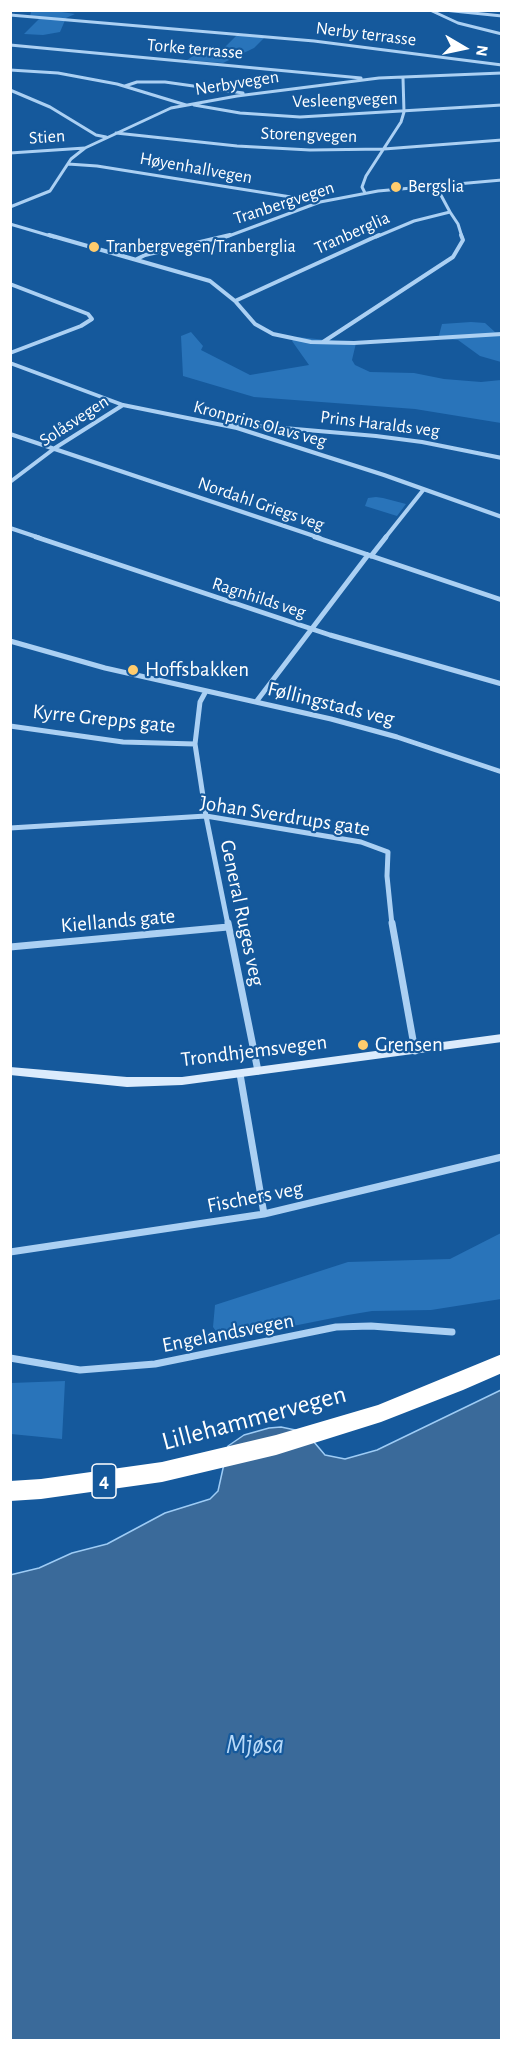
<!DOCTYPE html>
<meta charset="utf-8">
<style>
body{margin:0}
#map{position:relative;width:512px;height:2051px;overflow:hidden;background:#15599c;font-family:"Alegreya Sans",sans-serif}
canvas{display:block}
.frame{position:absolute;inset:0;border:12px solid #fff;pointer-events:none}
.north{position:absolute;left:434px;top:18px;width:60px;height:60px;-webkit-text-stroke:4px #15599c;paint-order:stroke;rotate:99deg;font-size:16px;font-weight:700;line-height:24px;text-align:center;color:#fff}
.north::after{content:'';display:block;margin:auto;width:21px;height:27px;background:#fff;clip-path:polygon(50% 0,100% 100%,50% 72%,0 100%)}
</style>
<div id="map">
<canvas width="512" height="2051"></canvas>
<div class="frame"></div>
<div class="north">N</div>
</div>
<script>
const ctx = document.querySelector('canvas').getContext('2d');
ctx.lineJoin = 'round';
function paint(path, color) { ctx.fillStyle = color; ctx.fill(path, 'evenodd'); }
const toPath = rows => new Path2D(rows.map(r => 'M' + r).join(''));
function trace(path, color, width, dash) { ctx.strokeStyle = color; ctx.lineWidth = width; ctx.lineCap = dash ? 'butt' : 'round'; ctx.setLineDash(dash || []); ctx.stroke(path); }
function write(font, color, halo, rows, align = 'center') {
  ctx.font = font + ' "Alegreya Sans",sans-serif'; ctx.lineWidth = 4.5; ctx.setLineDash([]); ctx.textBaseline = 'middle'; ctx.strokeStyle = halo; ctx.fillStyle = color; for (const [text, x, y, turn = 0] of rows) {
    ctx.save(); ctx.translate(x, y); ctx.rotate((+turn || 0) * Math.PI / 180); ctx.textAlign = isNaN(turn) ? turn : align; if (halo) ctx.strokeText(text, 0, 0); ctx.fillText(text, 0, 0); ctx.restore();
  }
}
paint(toPath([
 [29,11,55,11,75,14,66,18,60,32,43,35,24,34,40,18,30,16,31,12],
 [237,35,265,37,254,48,223,63,187,60,201,51,222,50],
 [471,322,485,323,495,332,501,333,501,362,480,356,458,340,438,339,442,324],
 [191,332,203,346,201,350,250,375,309,365,292,341,297,337,356,343,352,360,355,365,370,372,414,373,444,379,481,382,501,380,501,423,415,409,254,397,183,376,181,336],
 [376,497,383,498,406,504,397,516,365,506,368,498],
 [501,1233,501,1299,431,1310,372,1311,348,1315,233,1338,224,1338,218,1334,213,1327,215,1305,348,1262,450,1259],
 [65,1381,62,1439,11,1434,11,1383]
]), '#2974ba');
const water = toPath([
 [501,1390,501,2040,11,2040,10,1575,39,1568,72,1553,107,1544,165,1513,210,1499,218,1491,228,1446,244,1435,269,1428,281,1427,300,1431,308,1435,325,1455,345,1459,377,1450,501,1390]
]);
paint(water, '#3a6a9a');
trace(water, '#9eccf5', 1.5);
trace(toPath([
 [430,10,458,23,502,34],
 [444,10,502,16],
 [10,15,314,41,502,65],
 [10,45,361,78],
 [10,70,58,73,117,84,186,105],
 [125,86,137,82,165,82,243,93],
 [10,90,50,107,96,135,106,137],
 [194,105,240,113,300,117,502,105],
 [116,133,237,146,310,150,384,149,502,140],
 [10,153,85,148],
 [68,164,97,166,316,201],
 [365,193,362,187,366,176,401,122,404,112,403,78],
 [10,207,50,191,71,159,85,148,171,108,237,96,379,78,502,73],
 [450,212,458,224,462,237],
 [10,224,54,237],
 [226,237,320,202,378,191,502,180],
 [376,237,414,221,450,212,436,186]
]), '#abd0f3', 3);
trace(toPath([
 [49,235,210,281,235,301,255,324,273,334,311,342,354,343,502,334],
 [137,259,145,255,230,235],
 [10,284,88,314,92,319,81,326,10,353],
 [235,301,379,235],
 [323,342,453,257,463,240,461,235],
 [10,363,123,405,237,428,384,475,502,517],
 [226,423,376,436,422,442,502,458],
 [10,434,320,538],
 [10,482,55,448,123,405],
 [10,528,40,538],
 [385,538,424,489]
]), '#abd0f3', 4);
trace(toPath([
 [36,537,330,635,502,684],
 [315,537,502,600],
 [371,556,386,537],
 [10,641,105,668,331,719,397,737,502,772],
 [206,691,200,702,195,744,206,816,228,925],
 [256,702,368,555],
 [10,726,123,742,195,744],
 [10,828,206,816,361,842,388,852,387,876,392,925]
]), '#abd0f3', 5);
trace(toPath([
 [228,923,258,1071],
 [392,923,415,1051],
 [10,947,228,927],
 [240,1074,264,1214],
 [10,1252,264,1214,502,1157],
 [10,1358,80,1370,155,1364,336,1327,371,1326,452,1332]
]), '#abd0f3', 7);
paint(toPath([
 [502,1034,502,1042,182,1085,127,1087,10,1075,10,1067,127,1077,182,1077,502,1034]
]), '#dbebfc');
paint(toPath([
 [502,1354,502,1373,463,1390,381,1422,276,1455,162,1482,41,1499,10,1501,10,1481,41,1479,162,1462,276,1435,378,1405,502,1354]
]), '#fff');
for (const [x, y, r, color] of [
 [396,187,6,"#ffcc6d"],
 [94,247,6,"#ffcc6d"],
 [133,670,6,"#ffcc6d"],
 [363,1045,6,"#ffcc6d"]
]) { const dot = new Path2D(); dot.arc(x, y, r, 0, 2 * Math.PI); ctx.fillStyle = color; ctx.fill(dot); trace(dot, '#15599c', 2); }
write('18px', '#fff', '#15599c', [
 ["Nerby terrasse",366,34,7],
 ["Torke terrasse",195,49,5],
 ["Nerbyvegen",237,83,-9],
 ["Vesleengvegen",345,100,-2],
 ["Storengvegen",309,135,2],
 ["Stien",47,137,-4],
 ["Høyenhallvegen",196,168,10],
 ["Tranbergvegen",284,203,-18],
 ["Tranberglia",352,233,-24],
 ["Solåsvegen",74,421,-33],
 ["Kronprins Olavs veg",260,424,15],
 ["Prins Haralds veg",380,424,7],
 ["Nordahl Griegs veg",261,504,19],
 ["Ragnhilds veg",259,598,18]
]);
write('18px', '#fff', '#15599c', [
 ["Bergslia",408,187],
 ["Tranbergvegen/Tranberglia",106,247]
], 'left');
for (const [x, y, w] of [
 [104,1481,24]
]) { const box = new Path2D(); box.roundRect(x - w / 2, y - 17, w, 34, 4.5); ctx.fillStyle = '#15599c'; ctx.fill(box); trace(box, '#fff', 1.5); }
write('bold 20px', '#fff', null, [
 ["4",104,1481]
]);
write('21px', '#fff', '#15599c', [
 ["Hoffsbakken",145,670],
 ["Grensen",375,1045]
], 'left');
write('21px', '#fff', '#15599c', [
 ["Føllingstads veg",331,704,14],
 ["Kyrre Grepps gate",104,719,6],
 ["Johan Sverdrups gate",285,816,9],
 ["General Ruges veg",242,913,78],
 ["Kiellands gate",118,921,-5],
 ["Trondhjemsvegen",254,1051,-7],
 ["Fischers veg",255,1197,-11],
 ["Engelandsvegen",228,1333,-11]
]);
write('26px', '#fff', '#15599c', [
 ["Lillehammervegen",254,1418,-15]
]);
write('italic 27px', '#b8daf9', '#15599c', [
 ["Mjøsa",255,1745]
]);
</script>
